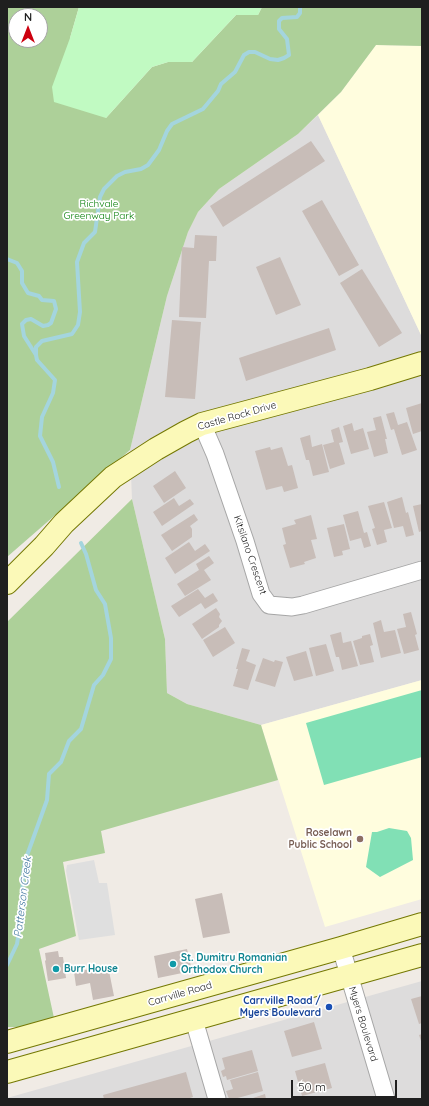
<!DOCTYPE html>
<style>
body{margin:0}
#map{position:relative;width:429px;height:1106px;overflow:hidden;background:#f0ebe5;font-family:Quicksand,sans-serif}
canvas{display:block}
.frame{position:absolute;inset:0;border:8px solid #1f1f1f;pointer-events:none}
.north{position:absolute;left:8px;top:8px;width:40px;height:40px;box-sizing:border-box;background:#fff;border:1px solid #a5a5a5;border-radius:50%;rotate:0deg;font-size:11px;font-weight:700;line-height:16px;text-align:center;color:#1f1f1f}
.north::after{content:'';display:block;margin:auto;width:14px;height:18px;background:#cd000f;clip-path:polygon(50% 0,100% 100%,50% 72%,0 100%)}
.scale{position:absolute;left:291px;top:1080px;width:106px;height:18px;box-sizing:border-box;border:2px solid #1f1f1f;border-top:0;padding-left:5px;font-size:12px;line-height:14px;white-space:nowrap;color:#1f1f1f;-webkit-text-stroke:3px #fff;paint-order:stroke}
</style>
<div id="map">
<canvas width="429" height="1106"></canvas>
<div class="frame"></div>
<div class="north">N</div>
<div class="scale">50 m</div>
</div>
<script>
const ctx = document.querySelector('canvas').getContext('2d');
ctx.lineJoin = 'round';
function paint(path, color) { ctx.fillStyle = color; ctx.fill(path, 'evenodd'); }
const toPath = rows => new Path2D(rows.map(r => 'M' + r).join(''));
function trace(path, color, width, dash) { ctx.strokeStyle = color; ctx.lineWidth = width; ctx.lineCap = dash ? 'butt' : 'round'; ctx.setLineDash(dash || []); ctx.stroke(path); }
function write(font, color, halo, rows, align = 'center') {
  ctx.font = font + ' Quicksand,sans-serif'; ctx.lineWidth = 3.5; ctx.setLineDash([]); ctx.textBaseline = 'middle'; ctx.strokeStyle = halo; ctx.fillStyle = color; for (const [text, x, y, turn = 0] of rows) {
    ctx.save(); ctx.translate(x, y); ctx.rotate((+turn || 0) * Math.PI / 180); ctx.textAlign = isNaN(turn) ? turn : align; if (halo) ctx.strokeText(text, 0, 0); ctx.fillText(text, 0, 0); ctx.restore();
  }
}
paint(toPath([
 [318,115,422,337,422,680,261,725,187,704,167,693,165,639,132,499,130,450,167,296,188,232,198,212,219,189,298,134],
 [422,981,422,1099,7,1099,7,1098]
]), '#dddcdc');
paint(toPath([
 [376,45,422,46,422,337,318,115,341,92],
 [422,680,422,899,325,927,261,725]
]), '#fffdde');
paint(toPath([
 [7,7,79,7,70,38,106,118,152,67,168,62,192,62,236,15,258,15,262,7,422,7,422,46,376,45,341,92,298,134,219,189,198,212,188,232,167,296,130,450,7,557],
 [16,16,40,16,40,40,16,40],
 [132,499,165,639,167,693,187,704,261,725,278,780,101,831,105,853,63,862,76,936,39,949,54,1018,29,1027,7,1027,7,622]
]), '#add099');
paint(toPath([
 [79,7,262,7,258,15,236,15,192,62,168,62,152,67,106,118,54,102,52,87,70,38]
]), '#c1fac2');
paint(toPath([
 [422,690,422,757,324,785,306,723],
 [389,828,407,831,411,838,413,860,380,877,366,867,372,832,377,832]
]), '#81e0b5');
paint(toPath([
 [94,860,99,883,107,883,115,935,79,940,66,871,67,865]
]), '#dfdfdf');
trace(toPath([
 [7,259,17,263,22,271,22,283,28,293,39,296,42,300,54,301,56,309,51,323,48,325,43,326,31,319,26,320,22,324,24,336,36,355,37,360,55,380,53,393,42,417,40,436,53,462,59,487],
 [36,355,36,347,42,341,72,334,78,325,80,312,77,262,84,243,95,232,100,197,104,189,117,176,125,172,141,169,148,165,159,150,167,131,172,124,203,109,218,91,221,84,235,72,244,55,249,52,255,52,270,59,278,60,284,58,289,55,287,39,279,29,279,21,282,18,297,17,300,13,300,7],
 [7,965,17,944,21,918,23,875,25,861,47,800,49,774,61,762,69,741,81,729,94,685,103,675,111,659,111,638,105,604,96,590,86,554,81,543]
]), '#a4d5de', 4);
paint(toPath([
 [311,141,325,161,223,227,210,206],
 [322,200,359,265,339,276,302,211],
 [195,235,217,236,216,261,209,261,206,318,179,317,182,247,194,248],
 [280,257,301,305,276,315,256,267],
 [362,269,402,333,379,347,340,283],
 [172,320,201,322,195,399,165,397],
 [329,328,336,350,246,381,239,358],
 [422,403,422,431,413,434,406,408],
 [394,412,398,425,407,422,417,450,402,455,394,429,391,430,386,414],
 [381,416,387,439,385,439,388,453,374,457,367,432,376,430,373,418],
 [352,423,354,431,363,428,369,449,351,454,343,426],
 [339,427,343,442,339,443,345,464,330,469,323,445,334,442,331,430],
 [310,435,312,447,322,444,329,472,313,476,309,460,306,460,300,438],
 [270,447,271,450,282,447,288,466,292,465,298,488,284,492,282,486,266,490,255,451],
 [175,471,186,488,164,503,153,486],
 [402,497,406,513,408,512,414,535,406,537,403,526,394,528,387,502],
 [174,498,179,506,190,499,194,504,162,526,153,512],
 [384,502,392,528,384,530,387,542,377,545,372,529,375,528,368,506],
 [422,504,422,531,419,532,413,506],
 [358,511,364,533,367,532,371,546,364,548,361,538,350,541,343,515],
 [194,514,198,520,190,526,192,529,192,537,172,551,161,535],
 [311,515,317,539,311,540,316,558,304,562,305,564,290,568,283,545,286,544,282,528,296,524,294,520],
 [344,524,350,549,342,551,343,555,334,557,327,528],
 [189,542,195,551,205,544,210,551,175,574,165,558],
 [209,556,214,563,204,570,211,580,185,596,177,584,199,570,196,564],
 [198,589,205,598,213,593,218,601,205,609,201,603,179,617,171,606],
 [216,608,220,614,219,617,222,621,219,625,219,627,202,639,192,624],
 [411,612,417,634,415,635,419,650,404,654,397,629,406,627,403,614],
 [381,620,384,632,395,630,401,653,381,658,373,623],
 [225,627,235,643,213,657,203,640],
 [341,632,343,643,351,641,358,666,342,670,339,657,336,657,330,635],
 [370,634,373,645,370,646,374,662,360,665,353,641,362,638,362,636],
 [326,644,334,671,316,676,309,648],
 [242,648,250,650,246,661,256,665,248,690,233,686,238,669,236,669],
 [306,651,313,676,294,681,286,657],
 [263,658,274,662,275,660,283,662,275,687,255,681],
 [222,893,230,933,203,938,195,899],
 [187,949,192,971,158,978,154,956],
 [58,951,59,957,63,957,66,978,48,981,45,961,46,960,45,953],
 [108,966,114,996,93,1000,90,983,76,986,74,972],
 [422,996,422,1023,419,1024,411,999],
 [314,1022,322,1049,292,1057,284,1031],
 [422,1034,422,1044,419,1035],
 [252,1050,258,1071,227,1080,226,1076,223,1077,221,1071,225,1069,222,1058],
 [325,1063,332,1088,302,1096,295,1071],
 [186,1072,193,1097,187,1099,104,1099,103,1095],
 [258,1072,263,1091,234,1099,229,1099,226,1091,233,1089,230,1080],
 [265,1094,266,1099,250,1099]
]), '#c8bdb8');
const street = toPath([
 [202,424,215,454,245,541,261,594,269,605,292,607,303,605,422,570],
 [341,948,386,1099],
 [194,1020,217,1099]
]);
const secondary = toPath([
 [7,583,44,546,64,523,113,477,156,449,186,432,202,424,370,379,422,363],
 [7,1042,341,948,422,924],
 [7,1072,422,955]
]);
trace(street, '#a6a6a6', 19);
trace(secondary, '#747803', 24);
trace(street, '#fff', 17);
trace(secondary, '#fbf9b8', 22);
for (const [x, y, r, color] of [
 [360,839,4,"#8d6e63"],
 [173,964,4,"#0f9aa8"],
 [56,969,4,"#0f9aa8"],
 [329,1007,4,"#1a4fb4"]
]) { const dot = new Path2D(); dot.arc(x, y, r, 0, 2 * Math.PI); ctx.fillStyle = color; ctx.fill(dot); trace(dot, '#fff', 1.5); }
write('10px', '#0a800b', '#fff', [
 ["Richvale",99,204],
 ["Greenway Park",99,216]
]);
write('10px', '#1f1f1f', '#fff', [
 ["Castle Rock Drive",237,416,-16],
 ["Kitsilano Crescent",250,555,71],
 ["Carrville Road",180,994,-16],
 ["Myers Boulevard",363,1024,73]
]);
write('bold 10px', '#785e54', '#fff', [
 ["Roselawn",352,833],
 ["Public School",352,845]
], 'right');
write('bold 10px', '#0d838f', '#fff', [
 ["St. Dumitru Romanian",181,958],
 ["Orthodox Church",181,970],
 ["Burr House",64,969]
], 'left');
write('bold 10px', '#164399', '#fff', [
 ["Carrville Road /",321,1001],
 ["Myers Boulevard",321,1013]
], 'right');
write('italic 11px', '#4378a0', '#fff', [
 ["Patterson Creek",23,897,-83]
]);
</script>
